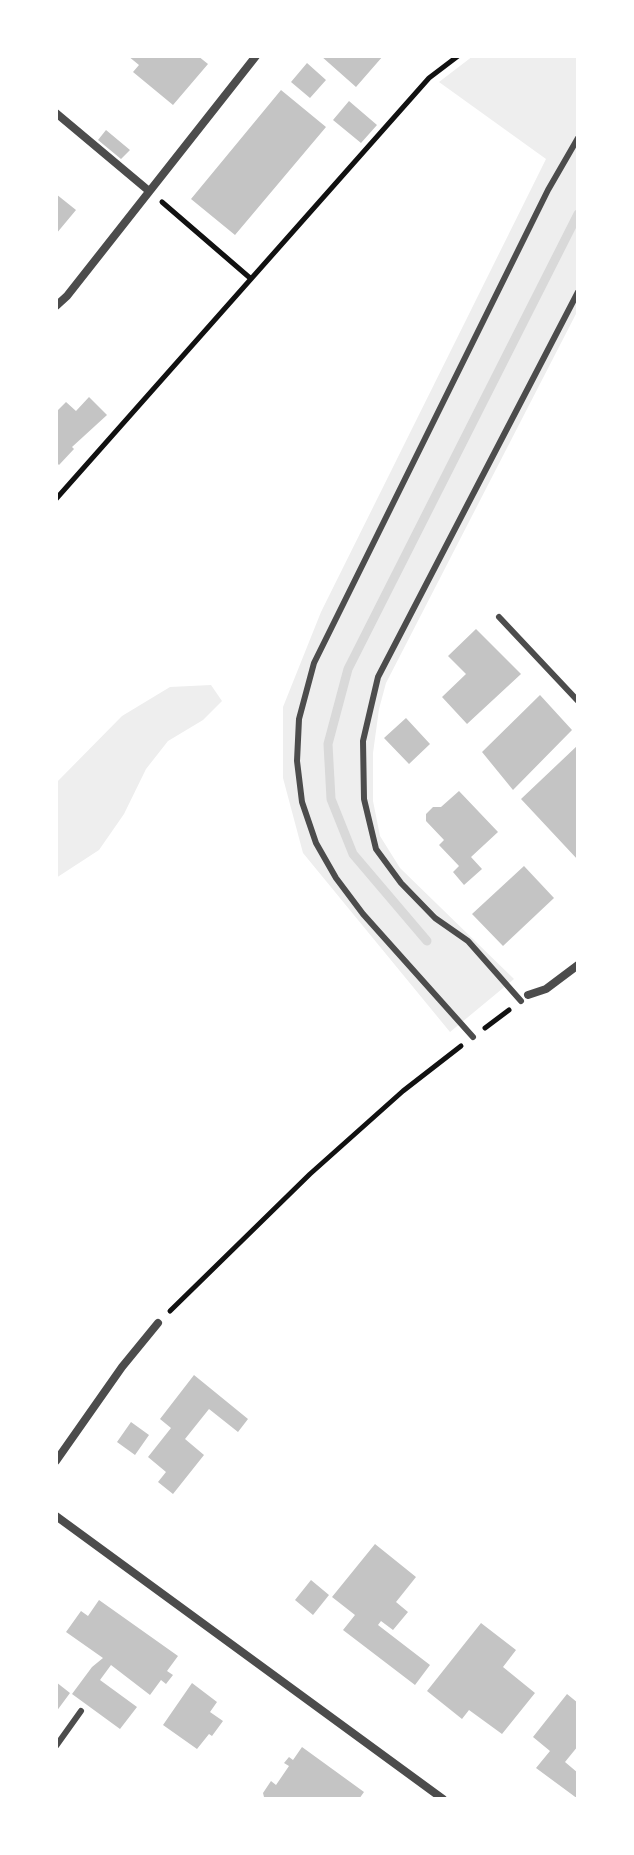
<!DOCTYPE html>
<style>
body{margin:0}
#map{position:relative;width:634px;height:1855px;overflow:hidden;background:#fff;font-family:"Exo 2",sans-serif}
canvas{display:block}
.frame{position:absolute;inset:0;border:58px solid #fff;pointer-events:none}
</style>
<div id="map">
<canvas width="634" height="1855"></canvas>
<div class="frame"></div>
</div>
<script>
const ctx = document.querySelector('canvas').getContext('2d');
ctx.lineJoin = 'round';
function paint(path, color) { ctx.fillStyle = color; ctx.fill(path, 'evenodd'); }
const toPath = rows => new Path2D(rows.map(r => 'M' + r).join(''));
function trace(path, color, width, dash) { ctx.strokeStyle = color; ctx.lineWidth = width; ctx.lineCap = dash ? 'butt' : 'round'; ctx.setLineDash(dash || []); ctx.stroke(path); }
paint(toPath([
 [473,56,578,56,578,310,386,683,379,709,373,753,373,801,380,836,400,868,514,979,450,1032,303,853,283,778,283,707,321,612,546,159,439,82],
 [211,685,222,701,203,720,168,741,146,769,124,814,99,850,56,878,56,783,122,716,170,687]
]), '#eee');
trace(toPath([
 [427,941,353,854,331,799,328,744,348,669,578,214]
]), '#d9d9d9', 9);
paint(toPath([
 [128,56,198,56,208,64,173,105,133,72,139,65],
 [321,56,383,56,356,87],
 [307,63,326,80,310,98,291,82],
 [281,90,326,127,235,235,191,199],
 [349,101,377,125,361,143,333,120],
 [106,130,130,150,121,159,98,140],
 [56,194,76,210,56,234],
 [89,397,107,415,72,447,74,449,59,465,56,462,56,412,66,402,76,411],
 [476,629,521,674,467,724,442,697,466,674,448,656],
 [540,695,572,730,513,790,482,752],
 [406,718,430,744,409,764,384,738],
 [578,745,578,860,521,799],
 [459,791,498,832,471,857,482,869,464,885,453,872,459,866,439,845,444,840,426,821,426,814,433,807,441,807],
 [524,866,554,898,503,946,472,914],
 [194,1375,248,1419,238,1432,209,1409,185,1439,204,1455,173,1494,158,1482,166,1472,148,1457,171,1428,160,1419],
 [131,1422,149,1435,135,1455,117,1442],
 [375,1544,416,1577,396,1602,408,1612,393,1630,381,1621,378,1625,430,1665,415,1685,343,1630,355,1615,332,1597],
 [311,1580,329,1595,313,1615,295,1600],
 [99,1600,178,1656,167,1671,173,1675,166,1684,161,1680,150,1695,111,1665,100,1680,137,1707,120,1729,72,1694,92,1667,103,1658,66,1632,81,1611,88,1616],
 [481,1623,516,1650,503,1667,535,1693,502,1734,469,1710,462,1719,427,1691],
 [56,1682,70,1693,56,1712],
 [192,1683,217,1702,210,1712,223,1721,212,1736,209,1734,197,1749,163,1725],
 [567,1694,578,1703,578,1746,565,1762,578,1773,578,1799,536,1768,550,1751,533,1737],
 [302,1747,364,1792,359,1799,267,1799,264,1797,263,1793,271,1781,276,1785,289,1766,284,1763,289,1757,293,1760]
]), '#c4c4c4');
trace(toPath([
 [162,202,250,278],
 [56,499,429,78,458,56],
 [485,1028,509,1010],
 [170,1311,310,1174,403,1091,461,1046]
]), '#111', 5);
trace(toPath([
 [499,617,578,701],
 [521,1001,468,941,435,918,401,883,376,849,364,799,363,741,378,677,578,292],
 [473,1037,363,914,336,878,316,843,302,802,297,761,299,719,314,663,548,190,578,138],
 [56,1746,81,1711]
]), '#4c4c4c', 6);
trace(toPath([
 [56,113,149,191],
 [56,306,67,296,256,56],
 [528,995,546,989,578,965],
 [56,1461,122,1367,158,1323],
 [56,1516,443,1799]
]), '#4c4c4c', 8);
</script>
